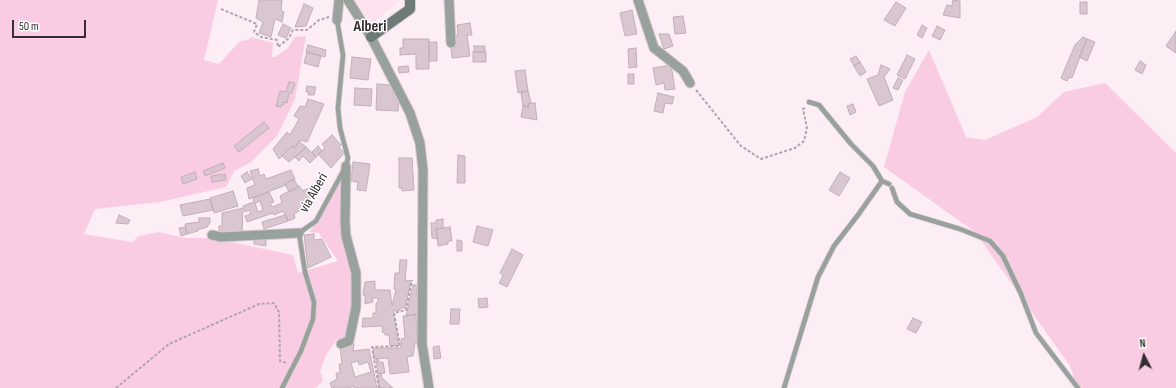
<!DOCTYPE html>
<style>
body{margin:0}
#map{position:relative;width:1176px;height:388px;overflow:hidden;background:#fdedf5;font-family:"Sofia Sans Condensed",sans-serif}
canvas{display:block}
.north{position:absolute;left:1124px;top:336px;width:40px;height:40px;-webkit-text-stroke:3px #fff;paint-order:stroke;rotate:354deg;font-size:11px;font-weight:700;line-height:16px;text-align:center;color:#352e32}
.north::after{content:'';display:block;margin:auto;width:14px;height:18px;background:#352e32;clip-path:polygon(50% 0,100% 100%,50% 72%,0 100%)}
.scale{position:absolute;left:12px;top:20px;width:74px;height:18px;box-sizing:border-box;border:2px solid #352e32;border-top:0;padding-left:5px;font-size:12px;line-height:14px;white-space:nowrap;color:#352e32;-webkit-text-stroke:3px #fff;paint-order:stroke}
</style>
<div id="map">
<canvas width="1176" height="388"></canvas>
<div class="north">N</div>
<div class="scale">50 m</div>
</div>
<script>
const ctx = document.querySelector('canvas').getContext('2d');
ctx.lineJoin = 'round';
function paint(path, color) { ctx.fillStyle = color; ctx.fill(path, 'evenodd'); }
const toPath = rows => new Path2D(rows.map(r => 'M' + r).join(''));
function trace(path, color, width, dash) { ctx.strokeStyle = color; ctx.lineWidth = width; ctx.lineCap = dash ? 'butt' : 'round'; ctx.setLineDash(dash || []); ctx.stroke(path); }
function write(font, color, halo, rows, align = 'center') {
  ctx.font = font + ' "Sofia Sans Condensed",sans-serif'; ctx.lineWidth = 3; ctx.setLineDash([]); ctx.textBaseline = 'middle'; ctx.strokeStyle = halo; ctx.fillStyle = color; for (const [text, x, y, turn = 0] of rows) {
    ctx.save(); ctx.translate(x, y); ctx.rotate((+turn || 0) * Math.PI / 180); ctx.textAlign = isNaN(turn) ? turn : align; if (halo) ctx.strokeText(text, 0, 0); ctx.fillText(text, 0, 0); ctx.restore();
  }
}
paint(toPath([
 [353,0,400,0,372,24]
]), '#fde2ef');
paint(toPath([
 [0,0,218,0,204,60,219,64,240,41,248,40,251,37,273,43,272,57,275,57,287,49,295,37,306,36,295,99,277,136,251,162,234,171,226,187,160,202,95,209,84,234,132,242,139,236,159,232,184,238,213,238,293,255,298,273,338,261,319,233,310,232,343,176,354,274,348,338,337,339,327,353,320,371,323,381,315,388,0,388],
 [929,50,966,137,985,140,1037,117,1064,92,1105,83,1176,153,1176,388,1078,388,1070,366,975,232,884,167,905,92]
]), '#f9cce3');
const building = toPath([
 [259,0,282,0,281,11,284,12,282,22,275,19,271,37,259,33,263,22,256,18,259,0],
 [953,0,960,1,960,18,943,15,947,5,952,6,953,0],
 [896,2,906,8,895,26,884,20,896,2],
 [1080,2,1087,2,1087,14,1080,14,1080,2],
 [304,4,313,8,306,26,295,27,304,4],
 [632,10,637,34,625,36,620,13,632,10],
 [683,16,686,33,675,34,673,17,683,16],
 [470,23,472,35,467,35,470,56,452,58,451,48,456,47,454,35,458,35,457,25,470,23],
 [283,24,291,28,286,38,278,35,283,24],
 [922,25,927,28,922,38,917,35,922,25],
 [937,26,945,30,940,40,932,36,937,26],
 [1176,31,1176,53,1166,46,1176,31],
 [659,34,669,34,673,46,664,49,659,34],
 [1083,37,1087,39,1072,78,1069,77,1067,81,1061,78,1075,45,1083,37],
 [403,39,429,39,429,69,416,69,416,54,400,55,400,48,403,48,403,39],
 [1087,39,1095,42,1087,61,1079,57,1087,39],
 [429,42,437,42,437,61,429,61,429,42],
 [308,45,326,50,325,57,306,52,308,45],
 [474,46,485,46,485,52,474,52,474,46],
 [636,48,637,67,629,68,628,49,636,48],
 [307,52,321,56,318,67,304,63,307,52],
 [473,52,486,52,486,62,473,62,473,52],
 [907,55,915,59,905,79,897,75,907,55],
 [856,56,860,62,854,66,850,59,856,56],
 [352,57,371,59,368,80,350,78,352,57],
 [1140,61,1146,65,1142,74,1135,70,1140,61],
 [860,62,866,72,860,76,854,66,860,62],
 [671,65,675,89,665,90,664,83,656,85,653,68,671,65],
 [881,65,890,69,884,77,893,100,879,106,867,79,878,75,881,65],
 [408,66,409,72,399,73,398,67,408,66],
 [525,70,528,91,518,93,515,71,525,70],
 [628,74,634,74,634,84,628,84,628,74],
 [898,78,903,80,898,90,893,88,898,78],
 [289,82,295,83,292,93,289,93,287,103,283,102,284,105,281,105,281,107,276,106,280,91,286,92,289,82],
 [377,84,391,85,395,99,399,99,398,111,376,110,377,84],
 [307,86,316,87,314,95,308,95,309,92,306,92,307,86],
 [355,88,372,89,371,106,354,105,355,88],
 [528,91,531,103,528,104,529,107,523,106,521,92,528,91],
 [658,93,674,97,672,104,665,103,663,113,654,111,658,93],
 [308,99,324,104,307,142,300,140,295,148,292,146,279,159,273,149,287,132,290,135,299,119,294,116,300,106,305,107,308,99],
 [535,103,537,120,521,117,523,106,529,107,528,104,535,103],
 [853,104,856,112,850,115,847,106,853,104],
 [264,122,269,128,239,152,234,146,264,122],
 [332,135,341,145,339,147,344,153,331,168,318,154,325,148,322,144,332,135],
 [299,141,306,147,289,162,282,156,292,146,295,148,299,141],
 [318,146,322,151,316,157,312,152,318,146],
 [306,147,316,157,310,163,303,156,299,161,295,157,306,147],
 [458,155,465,156,465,183,457,183,458,155],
 [399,158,412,158,414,190,402,191,402,188,399,188,399,158],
 [353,162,370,164,366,191,357,190,358,182,351,181,353,162],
 [223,163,225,168,205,176,203,171,223,163],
 [258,169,260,176,264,174,266,179,291,170,295,179,285,183,286,185,249,199,247,188,255,185,250,171,258,169],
 [195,172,197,179,183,184,181,177,195,172],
 [247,172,252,179,245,183,241,176,247,172],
 [840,172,850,178,839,196,829,190,840,172],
 [225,174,226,180,212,182,211,176,225,174],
 [294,179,298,187,289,192,285,183,294,179],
 [299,186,303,191,309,188,314,194,309,198,312,203,294,214,295,218,289,221,283,211,274,215,273,213,247,222,245,216,251,214,249,210,245,212,243,206,254,202,253,198,269,192,274,202,270,203,272,207,282,203,280,196,299,186],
 [260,201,263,210,258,212,255,203,260,201],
 [233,191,238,206,214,213,210,198,233,191],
 [210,199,213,210,183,216,180,205,210,199],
 [243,208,242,236,219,234,219,226,222,226,222,213,243,208],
 [119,215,130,220,128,224,116,223,119,215],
 [285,215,288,221,264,229,262,222,285,215],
 [199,218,210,218,210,223,207,227,197,230,198,231,187,234,185,224,199,222,199,218],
 [443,219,443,228,436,229,438,239,432,238,431,223,436,223,436,220,443,219],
 [477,226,493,230,488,246,473,242,477,226],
 [185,227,187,234,181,236,179,228,185,227],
 [450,227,452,241,448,241,448,244,438,246,436,229,450,227],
 [314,234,314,240,322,239,331,257,308,268,304,235,314,234],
 [266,238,266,246,254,244,254,239,266,238],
 [457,240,462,241,462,251,457,251,457,240],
 [512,249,523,255,507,287,499,283,503,276,500,273,512,249],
 [400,260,407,260,405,280,411,281,405,308,400,308,400,310,393,311,399,345,390,346,389,335,385,335,385,333,382,332,383,326,362,327,363,318,373,318,373,313,376,313,376,304,378,301,378,298,372,298,373,302,365,304,365,295,363,295,365,282,375,281,375,290,390,290,392,306,396,289,394,289,395,273,399,273,400,260],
 [413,285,418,285,416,294,420,294,419,314,406,316,413,285],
 [487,298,488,307,479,308,478,299,487,298],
 [451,309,460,309,459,324,450,324,451,309],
 [416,314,417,343,415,343,413,356,407,357,409,372,390,374,388,358,374,359,373,348,401,348,401,339,405,338,403,316,416,314],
 [913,318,922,322,916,333,907,329,913,318],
 [354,344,353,351,369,349,377,388,354,388,354,386,348,388,332,388,330,383,337,379,336,373,340,373,339,364,342,364,340,347,354,344],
 [358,361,359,365,368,362,371,372,355,377,351,363,358,361],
 [439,346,441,358,434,359,433,347,439,346],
 [376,359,378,359,379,362,383,362,385,373,378,374,376,359],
 [381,373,382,378,393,388,380,388,378,381,378,374,381,373]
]);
paint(building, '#d9c6d0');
trace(building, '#c1afb8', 1);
const lane = toPath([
 [809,102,819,105,851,144,873,166,882,181,889,184],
 [892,188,897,202,910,214,960,229,990,241,1003,256,1021,294,1036,333,1078,388],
 [282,388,301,351,313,319,314,302,305,272,299,233,316,221,346,166,348,158,340,128,338,108,343,55,337,20],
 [784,388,818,277,834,246,858,215,882,181]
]);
const street = toPath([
 [348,0,371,37,410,113,420,143,423,170,422,344,429,388],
 [449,0,451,43],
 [638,0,654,48,683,71,690,83],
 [337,20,339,0],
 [212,235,221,237,299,233],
 [341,344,349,341,356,307,356,273,346,236,345,221,346,166]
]);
const secondary = toPath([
 [371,37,410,9,410,0]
]);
trace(lane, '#d9cbd2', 6);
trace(street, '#d9cbd2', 11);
trace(secondary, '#d9cbd2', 12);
trace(toPath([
 [221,9,257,24,254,32,261,37,277,40,278,47,289,38,293,30,307,30,319,20,329,17],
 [696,90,741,146,761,159,795,148,804,141,807,128,803,109,805,108],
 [116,388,169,344,259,304,274,303,279,312,280,361,287,363],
 [379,388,372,347,400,346,394,313,406,310,412,280]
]), '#b1a4ab', 2, [3, 2]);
trace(lane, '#99a19d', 4.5);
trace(street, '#99a19d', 9);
trace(secondary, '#6e7a75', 10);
write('14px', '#352e32', '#fff', [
 ["via Alberi",314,193,-60]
]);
write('bold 16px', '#352e32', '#fff', [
 ["Alberi",370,27]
]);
</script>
